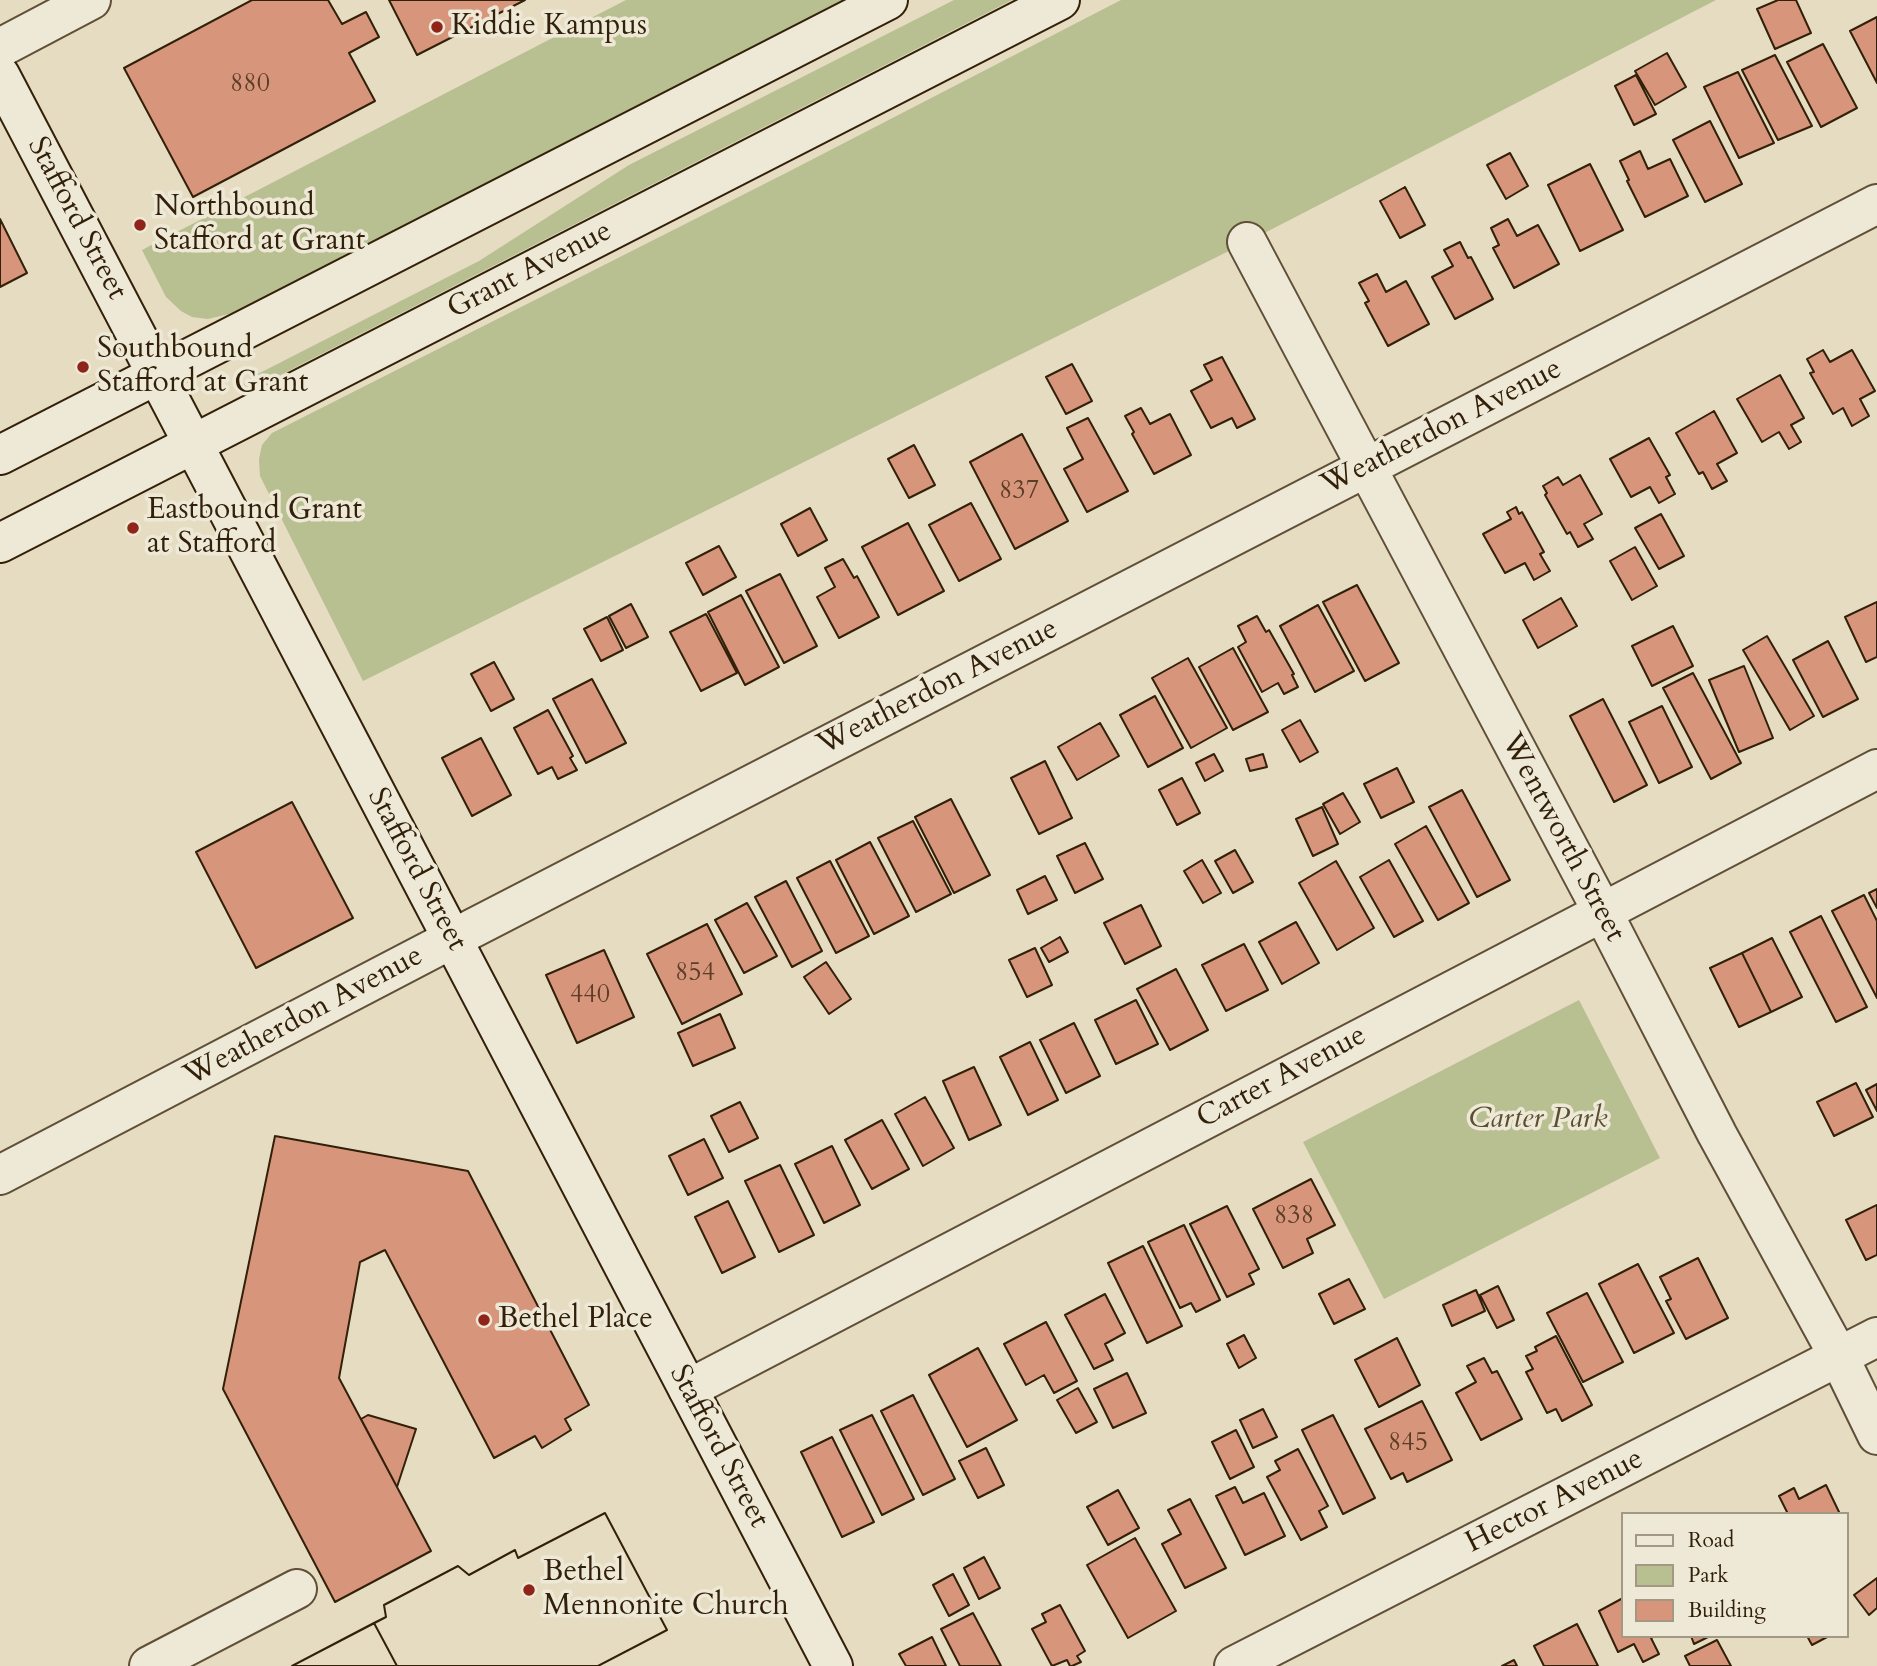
<!DOCTYPE html>
<style>
body{margin:0}
#map{position:relative;width:1877px;height:1666px;overflow:hidden;background:#e5dcc1;font-family:Cardo,serif}
canvas{display:block}
.legend{position:absolute;left:1621px;top:1512px;width:228px;height:126px;box-sizing:border-box;background:#eee8d7;border:2px solid #a39884;margin:0;padding:9px 12px;list-style:none;font-size:21px;color:#322008}
.legend li{display:flex;align-items:center;gap:14px;height:35px}
.legend b{width:35px;border:2px solid #a39884}
</style>
<div id="map">
<canvas width="1877" height="1666"></canvas>
<ul class="legend">
<li><b style="height:9px;background:#eee8d7"></b>Road</li>
<li><b style="height:19px;background:#b8bf90"></b>Park</li>
<li><b style="height:19px;background:#d7967c"></b>Building</li>
</ul>
</div>
<script>
const ctx = document.querySelector('canvas').getContext('2d');
ctx.lineJoin = 'round';
function paint(path, color) { ctx.fillStyle = color; ctx.fill(path, 'evenodd'); }
const toPath = rows => new Path2D(rows.map(r => 'M' + r).join(''));
function trace(path, color, width, dash) { ctx.strokeStyle = color; ctx.lineWidth = width; ctx.lineCap = dash ? 'butt' : 'round'; ctx.setLineDash(dash || []); ctx.stroke(path); }
function write(font, color, halo, rows, align = 'center') {
  ctx.font = font + ' Cardo,serif'; ctx.lineWidth = 7; ctx.setLineDash([]); ctx.textBaseline = 'middle'; ctx.strokeStyle = halo; ctx.fillStyle = color; for (const [text, x, y, turn = 0] of rows) {
    ctx.save(); ctx.translate(x, y); ctx.rotate((+turn || 0) * Math.PI / 180); ctx.textAlign = isNaN(turn) ? turn : align; if (halo) ctx.strokeText(text, 0, 0); ctx.fillText(text, 0, 0); ctx.restore();
  }
}
paint(toPath([
 [626,0,843,0,233,313,208,319,192,317,181,311,166,297,142,250],
 [954,0,1012,0,259,386,240,387,252,377,479,261,629,165],
 [1121,0,1716,0,1247,242,363,681,260,476,259,459,262,445,272,433,786,173],
 [1579,1000,1660,1158,1384,1299,1303,1142]
]), '#b8bf90');
const building = toPath([
 [252,0,328,0,342,24,366,12,379,37,349,53,375,101,193,197,124,68,252,0],
 [389,0,525,0,417,55,389,0],
 [1778,0,1796,0,1811,33,1775,49,1757,9,1778,0],
 [1877,17,1877,83,1850,31,1877,17],
 [1823,44,1857,108,1821,127,1787,62,1823,44],
 [1667,53,1686,87,1655,105,1635,71,1667,53],
 [1775,55,1812,126,1778,140,1742,70,1775,55],
 [1738,72,1774,143,1739,158,1704,87,1738,72],
 [1636,75,1656,114,1634,125,1615,86,1636,75],
 [1710,121,1742,184,1705,202,1673,140,1710,121],
 [1640,151,1648,169,1670,159,1688,196,1645,217,1627,181,1629,180,1620,161,1640,151],
 [1510,153,1528,186,1506,199,1487,165,1510,153],
 [1590,164,1623,230,1580,251,1548,185,1590,164],
 [1405,187,1425,225,1400,238,1380,201,1405,187],
 [0,219,27,273,0,287,0,219],
 [1508,219,1517,236,1538,225,1559,264,1514,288,1493,248,1499,245,1491,228,1508,219],
 [1460,242,1468,258,1471,257,1493,299,1455,319,1432,277,1453,266,1444,250,1460,242],
 [1377,274,1386,292,1406,281,1429,324,1388,346,1365,303,1369,301,1359,283,1377,274],
 [1823,350,1830,362,1852,350,1875,391,1860,399,1869,416,1852,426,1843,408,1833,414,1810,373,1814,372,1807,359,1823,350],
 [1222,357,1255,419,1237,428,1232,418,1211,428,1191,391,1212,380,1204,365,1222,357],
 [1072,364,1092,401,1066,414,1046,377,1072,364],
 [1780,375,1804,418,1791,425,1801,442,1789,449,1779,432,1762,442,1737,399,1780,375],
 [1141,408,1150,424,1170,414,1191,455,1154,474,1132,434,1134,432,1125,416,1141,408],
 [1714,411,1737,453,1717,464,1727,481,1712,489,1703,472,1699,474,1676,433,1714,411],
 [1088,418,1128,491,1087,512,1064,469,1083,459,1067,428,1088,418],
 [1022,434,1068,521,1015,549,970,462,1022,434],
 [1649,438,1670,475,1666,477,1675,494,1659,503,1650,487,1631,497,1610,459,1649,438],
 [914,445,935,485,909,498,888,459,914,445],
 [1580,475,1602,514,1584,524,1593,539,1578,547,1570,532,1567,534,1545,495,1547,493,1543,486,1558,477,1563,485,1580,475],
 [971,503,1001,559,959,581,929,525,971,503],
 [1516,507,1519,514,1522,512,1544,552,1540,554,1550,571,1534,580,1525,563,1505,573,1483,534,1511,519,1507,512,1516,507],
 [810,508,827,540,798,556,781,524,810,508],
 [1661,514,1684,556,1659,569,1635,528,1661,514],
 [908,523,944,591,898,615,862,547,908,523],
 [719,546,736,577,703,595,686,563,719,546],
 [1635,547,1657,586,1632,600,1610,561,1635,547],
 [843,559,854,578,857,576,879,617,839,638,817,597,835,587,825,568,843,559],
 [780,574,817,646,784,663,746,591,780,574],
 [1357,585,1399,663,1365,681,1323,602,1357,585],
 [741,595,779,667,745,685,708,612,741,595],
 [1561,598,1577,626,1538,648,1523,620,1561,598],
 [1877,602,1877,657,1866,662,1845,617,1877,602],
 [631,604,648,637,626,648,609,616,631,604],
 [1318,605,1354,671,1315,692,1280,626,1318,605],
 [706,614,737,673,701,691,670,632,706,614],
 [1257,616,1266,632,1269,630,1294,674,1292,675,1298,687,1284,694,1278,683,1262,692,1238,647,1246,642,1238,626,1257,616],
 [607,617,623,650,601,661,584,629,607,617],
 [1673,626,1693,666,1652,686,1632,646,1673,626],
 [1767,636,1814,716,1790,730,1743,650,1767,636],
 [1828,641,1858,699,1823,717,1793,660,1828,641],
 [1233,648,1268,712,1233,730,1199,667,1233,648],
 [1188,658,1227,728,1191,748,1152,678,1188,658],
 [494,662,514,699,491,711,471,674,494,662],
 [1744,666,1773,738,1739,752,1709,680,1744,666],
 [1693,673,1741,763,1711,779,1663,688,1693,673],
 [592,679,626,743,586,763,553,699,592,679],
 [1155,696,1183,748,1148,767,1120,715,1155,696],
 [1603,699,1647,785,1614,802,1570,716,1603,699],
 [1662,706,1692,767,1659,783,1629,722,1662,706],
 [548,710,573,756,570,758,577,770,558,779,552,767,538,774,514,728,548,710],
 [1300,720,1318,752,1300,762,1282,730,1300,720],
 [1100,723,1119,756,1077,780,1058,747,1100,723],
 [481,738,511,795,472,816,442,758,481,738],
 [1214,754,1223,771,1205,781,1196,763,1214,754],
 [1263,754,1267,767,1250,771,1246,759,1263,754],
 [1045,761,1072,818,1039,834,1011,778,1045,761],
 [1397,768,1414,802,1381,818,1364,784,1397,768],
 [1182,778,1200,813,1177,825,1159,790,1182,778],
 [1462,790,1510,880,1477,897,1429,807,1462,790],
 [1343,793,1360,822,1340,834,1323,804,1343,793],
 [951,799,990,875,954,893,915,817,951,799],
 [292,802,353,918,256,968,196,852,292,802],
 [1322,807,1338,844,1313,856,1296,819,1322,807],
 [913,821,951,894,916,912,878,838,913,821],
 [1426,826,1469,903,1438,920,1395,844,1426,826],
 [870,842,909,916,874,934,836,860,870,842],
 [1085,843,1103,879,1075,893,1057,856,1085,843],
 [1235,850,1253,882,1233,893,1215,861,1235,850],
 [1202,860,1221,893,1203,903,1184,871,1202,860],
 [1389,860,1423,921,1394,937,1360,877,1389,860],
 [830,861,869,936,836,953,797,878,830,861],
 [1336,861,1374,928,1337,950,1299,883,1336,861],
 [1045,876,1057,900,1028,914,1017,890,1045,876],
 [786,881,822,951,792,967,755,897,786,881],
 [1877,889,1877,908,1869,893,1877,889],
 [1864,895,1877,921,1877,998,1832,911,1864,895],
 [747,903,777,956,744,973,715,920,747,903],
 [1141,905,1161,946,1125,964,1104,923,1141,905],
 [1821,916,1867,1007,1836,1022,1790,932,1821,916],
 [1296,922,1319,963,1282,984,1259,942,1296,922],
 [707,924,742,994,682,1024,647,954,707,924],
 [1060,937,1068,952,1049,962,1041,948,1060,937],
 [1772,938,1802,997,1771,1012,1742,953,1772,938],
 [1244,944,1268,990,1226,1011,1202,965,1244,944],
 [1035,948,1052,985,1027,997,1009,960,1035,948],
 [604,950,634,1017,577,1043,546,975,604,950],
 [1742,953,1771,1012,1739,1027,1710,968,1742,953],
 [826,962,851,999,829,1014,804,977,826,962],
 [1176,969,1208,1030,1170,1050,1137,989,1176,969],
 [1136,1000,1158,1044,1116,1064,1095,1020,1136,1000],
 [720,1014,735,1048,693,1066,678,1033,720,1014],
 [1074,1023,1100,1076,1066,1093,1040,1040,1074,1023],
 [1030,1042,1058,1100,1028,1115,1000,1057,1030,1042],
 [974,1067,1001,1125,969,1140,943,1081,974,1067],
 [1856,1083,1873,1117,1834,1136,1817,1102,1856,1083],
 [1877,1084,1877,1111,1866,1090,1877,1084],
 [925,1097,954,1148,923,1166,895,1114,925,1097],
 [740,1102,758,1138,729,1152,711,1116,740,1102],
 [882,1120,909,1169,872,1189,845,1140,882,1120],
 [275,1136,468,1171,589,1405,565,1419,571,1430,542,1448,535,1436,494,1458,385,1250,360,1262,339,1378,431,1551,335,1602,223,1389,275,1136],
 [704,1139,723,1178,688,1195,669,1156,704,1139],
 [832,1146,860,1205,824,1223,795,1164,832,1146],
 [780,1165,814,1235,779,1252,745,1181,780,1165],
 [1311,1179,1335,1225,1307,1239,1313,1253,1283,1268,1253,1209,1311,1179],
 [728,1201,755,1257,722,1273,695,1217,728,1201],
 [1877,1205,1877,1255,1866,1260,1846,1220,1877,1205],
 [1227,1206,1259,1269,1249,1274,1254,1284,1227,1297,1190,1224,1227,1206],
 [1184,1225,1220,1300,1196,1312,1191,1303,1180,1308,1148,1242,1184,1225],
 [1143,1246,1182,1326,1147,1343,1108,1263,1143,1246],
 [1698,1258,1728,1318,1686,1339,1666,1301,1671,1299,1660,1277,1698,1258],
 [1638,1264,1674,1333,1634,1353,1599,1284,1638,1264],
 [1349,1279,1365,1309,1334,1324,1319,1294,1349,1279],
 [1498,1286,1514,1320,1497,1328,1480,1295,1498,1286],
 [1476,1290,1485,1311,1452,1326,1443,1305,1476,1290],
 [1587,1293,1623,1362,1583,1382,1547,1313,1587,1293],
 [1105,1294,1125,1333,1105,1344,1113,1360,1094,1369,1065,1315,1105,1294],
 [1046,1322,1077,1381,1054,1393,1044,1375,1026,1385,1004,1344,1046,1322],
 [1244,1335,1256,1358,1239,1368,1227,1344,1244,1335],
 [1556,1336,1592,1405,1562,1421,1556,1409,1547,1413,1526,1372,1533,1369,1526,1356,1537,1351,1535,1347,1556,1336],
 [1397,1338,1420,1385,1379,1407,1355,1360,1397,1338],
 [978,1348,1017,1420,967,1447,929,1375,978,1348],
 [1484,1358,1492,1373,1497,1371,1522,1419,1481,1440,1456,1393,1476,1382,1467,1366,1484,1358],
 [1127,1373,1146,1413,1113,1428,1094,1389,1127,1373],
 [1078,1388,1097,1422,1076,1433,1057,1400,1078,1388],
 [913,1395,955,1479,923,1495,881,1411,913,1395],
 [1422,1401,1452,1460,1407,1482,1403,1473,1391,1479,1365,1429,1422,1401],
 [1263,1409,1277,1437,1253,1448,1240,1420,1263,1409],
 [368,1415,416,1429,397,1487,361,1419,368,1415],
 [872,1415,914,1499,882,1515,840,1430,872,1415],
 [1333,1415,1375,1498,1343,1514,1302,1430,1333,1415],
 [1236,1430,1254,1467,1230,1479,1212,1442,1236,1430],
 [832,1437,874,1522,842,1537,801,1452,832,1437],
 [986,1448,1004,1485,978,1498,959,1461,986,1448],
 [1298,1449,1328,1506,1319,1511,1327,1527,1301,1540,1267,1477,1280,1470,1275,1461,1298,1449],
 [1826,1485,1840,1514,1788,1514,1779,1496,1794,1488,1799,1499,1826,1485],
 [1235,1487,1243,1503,1264,1493,1285,1536,1245,1555,1216,1496,1235,1487],
 [1118,1490,1139,1528,1108,1545,1087,1507,1118,1490],
 [1190,1499,1226,1568,1185,1588,1162,1544,1181,1534,1168,1510,1190,1499],
 [605,1513,667,1630,598,1666,292,1666,386,1617,384,1605,458,1566,469,1575,515,1550,518,1558,605,1513],
 [605,1513,667,1630,598,1666,397,1666,374,1623,386,1617,384,1605,458,1566,469,1575,515,1550,518,1558,605,1513],
 [1135,1538,1176,1611,1128,1638,1087,1565,1135,1538],
 [984,1557,1000,1588,979,1599,964,1568,984,1557],
 [953,1574,969,1605,949,1616,933,1585,953,1574],
 [1877,1578,1877,1608,1869,1615,1854,1595,1877,1578],
 [1623,1598,1623,1636,1655,1636,1651,1638,1659,1654,1643,1662,1634,1644,1618,1652,1599,1611,1623,1598],
 [1060,1605,1085,1651,1077,1656,1081,1662,1072,1666,1070,1666,1067,1660,1052,1666,1032,1629,1046,1622,1042,1614,1060,1605],
 [973,1613,1001,1666,960,1666,941,1629,973,1613],
 [374,1623,397,1666,292,1666,374,1623],
 [1577,1624,1598,1666,1544,1666,1534,1646,1577,1624],
 [1691,1636,1710,1636,1694,1644,1691,1636],
 [1807,1636,1829,1636,1812,1645,1807,1636],
 [932,1637,946,1666,906,1666,899,1654,932,1637],
 [1717,1640,1731,1666,1690,1666,1685,1656,1717,1640],
 [1514,1660,1517,1666,1502,1666,1514,1660]
]);
paint(building, '#d7967c');
trace(building, '#322008', 2);
const street = toPath([
 [0,48,91,0],
 [1247,242,1602,911,1717,1134,1839,1357,1877,1435],
 [0,1175,452,939,1877,204],
 [688,1389,1877,769],
 [149,1666,297,1589],
 [1234,1666,1877,1337]
]);
const secondary = toPath([
 [0,75,833,1666],
 [0,455,888,0],
 [0,543,1060,0]
]);
trace(street, '#5f4f36', 42);
trace(secondary, '#322008', 42);
trace(street, '#eee8d7', 38);
trace(secondary, '#eee8d7', 38);
for (const [x, y, r, color] of [
 [437,27,7,"#8f2418"],
 [140,225,7,"#8f2418"],
 [83,367,7,"#8f2418"],
 [133,528,7,"#8f2418"],
 [484,1320,7,"#8f2418"],
 [529,1590,7,"#8f2418"]
]) { const dot = new Path2D(); dot.arc(x, y, r, 0, 2 * Math.PI); ctx.fillStyle = color; ctx.fill(dot); trace(dot, '#eee8d7', 2.5); }
write('26px', '#5b3e25', null, [
 ["880",250,85],
 ["837",1019,492],
 ["854",695,974],
 ["440",590,996],
 ["838",1294,1217],
 ["845",1408,1444]
]);
write('30px', '#322008', '#eee8d7', [
 ["Kiddie Kampus",451,27],
 ["Northbound",154,208],
 ["Stafford at Grant",154,242],
 ["Southbound",97,350],
 ["Stafford at Grant",97,384],
 ["Eastbound Grant",147,511],
 ["at Stafford",147,545],
 ["Bethel Place",498,1320],
 ["Bethel",543,1573],
 ["Mennonite Church",543,1607]
], 'left');
write('30px', '#322008', '#eee8d7', [
 ["Stafford Street",76,219,62],
 ["Grant Avenue",530,271,-27],
 ["Weatherdon Avenue",1442,428,-27],
 ["Weatherdon Avenue",938,688,-27],
 ["Wentworth Street",1562,838,62],
 ["Stafford Street",416,870,62],
 ["Weatherdon Avenue",304,1017,-28],
 ["Carter Avenue",1282,1078,-28],
 ["Stafford Street",718,1447,62],
 ["Hector Avenue",1555,1502,-27]
]);
write('italic 30px', '#5a5031', '#eee8d7', [
 ["Carter Park",1538,1120]
]);
</script>
